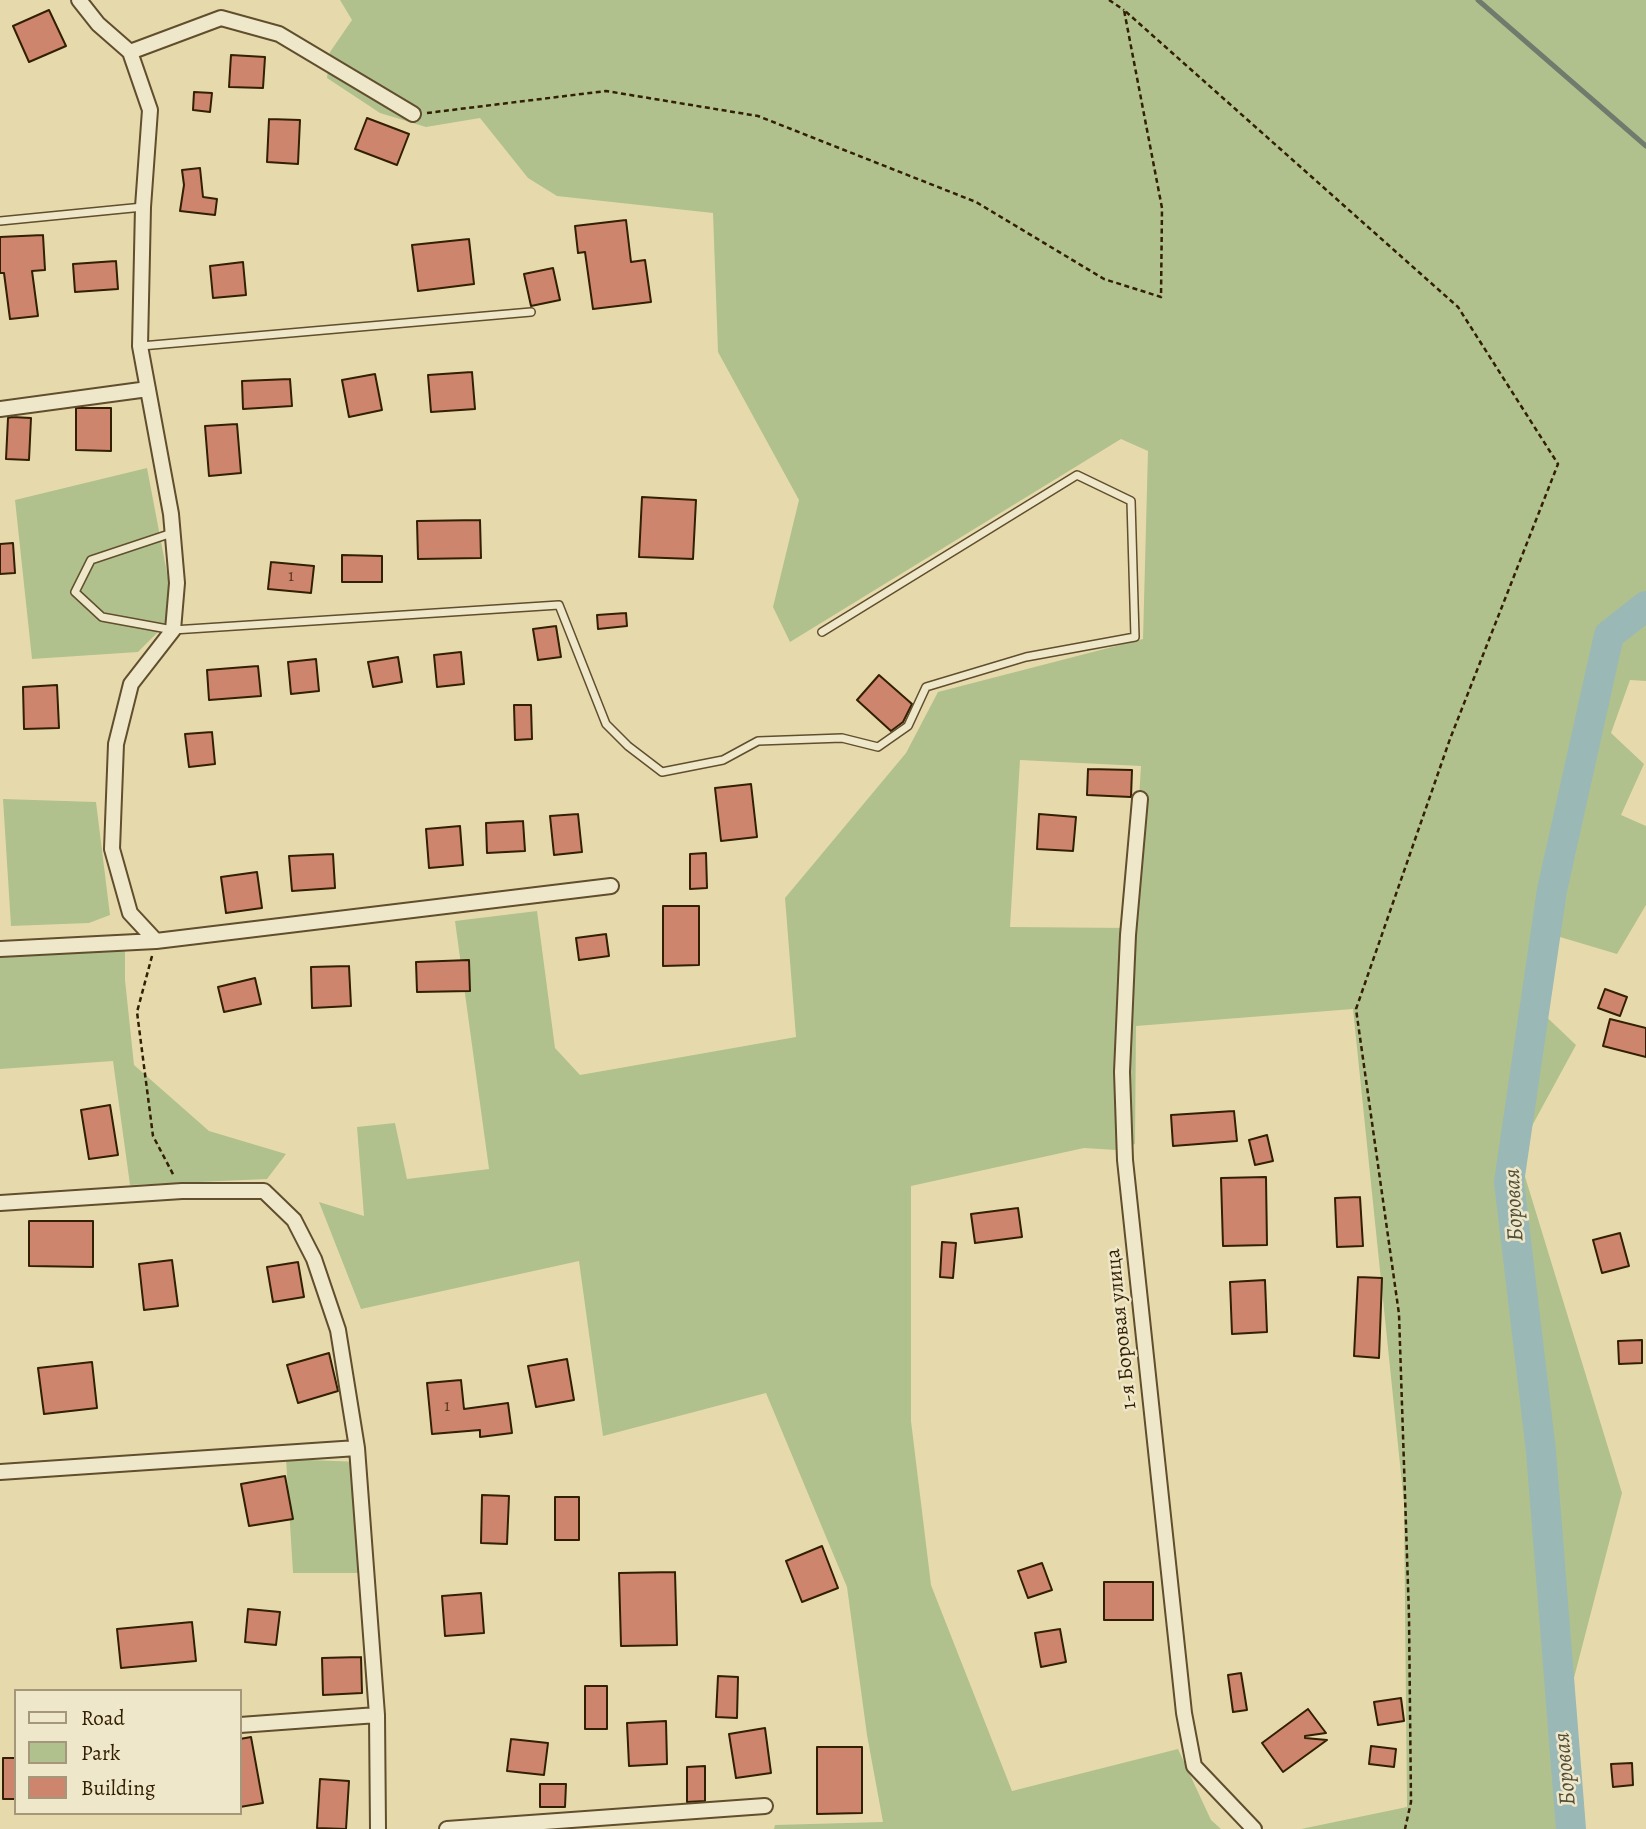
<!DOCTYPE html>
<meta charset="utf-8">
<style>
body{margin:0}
#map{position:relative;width:1646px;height:1829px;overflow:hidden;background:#e6daad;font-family:Alegreya,serif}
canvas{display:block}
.legend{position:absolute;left:14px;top:1689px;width:228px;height:126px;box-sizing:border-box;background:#efe7ca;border:2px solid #a4977a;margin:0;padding:9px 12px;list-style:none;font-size:21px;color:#331f01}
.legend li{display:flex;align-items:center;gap:14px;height:35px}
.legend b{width:35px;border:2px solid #a4977a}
</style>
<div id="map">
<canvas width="1646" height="1829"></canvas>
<ul class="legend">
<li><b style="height:9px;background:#efe7ca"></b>Road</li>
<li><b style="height:19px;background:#b0c18e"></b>Park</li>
<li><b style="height:19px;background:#ce856d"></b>Building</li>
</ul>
</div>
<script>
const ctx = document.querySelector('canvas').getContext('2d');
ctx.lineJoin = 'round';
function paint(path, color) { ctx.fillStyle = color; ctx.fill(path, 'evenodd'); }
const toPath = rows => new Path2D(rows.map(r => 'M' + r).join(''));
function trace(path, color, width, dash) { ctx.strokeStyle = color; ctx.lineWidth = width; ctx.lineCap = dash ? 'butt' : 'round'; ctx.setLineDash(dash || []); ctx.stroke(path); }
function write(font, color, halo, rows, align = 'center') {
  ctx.font = font + ' Alegreya,serif'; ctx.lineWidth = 5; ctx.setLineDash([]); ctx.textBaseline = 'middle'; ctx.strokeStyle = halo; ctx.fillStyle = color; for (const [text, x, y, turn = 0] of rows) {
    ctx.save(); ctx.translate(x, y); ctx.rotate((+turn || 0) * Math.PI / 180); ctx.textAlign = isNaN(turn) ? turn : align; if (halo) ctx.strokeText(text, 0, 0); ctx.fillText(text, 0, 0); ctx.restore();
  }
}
paint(toPath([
 [340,0,1646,0,1646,681,1630,680,1611,733,1644,764,1621,815,1646,826,1646,905,1617,954,1550,934,1535,1006,1576,1045,1533,1124,1519,1157,1622,1493,1562,1724,1579,1829,1301,1829,1407,1807,1404,1503,1353,1009,1136,1026,1135,1144,1116,1150,1084,1148,911,1186,911,1421,931,1585,1012,1791,1178,1749,1211,1820,1221,1829,774,1829,775,1825,883,1822,867,1735,847,1587,766,1393,603,1436,579,1261,361,1309,319,1202,364,1216,357,1127,395,1123,407,1179,489,1169,455,921,537,911,555,1048,580,1075,796,1037,785,898,906,753,938,692,1143,639,1148,451,1121,439,790,642,773,607,799,500,718,352,713,213,557,196,528,178,480,118,426,127,380,113,327,78,330,52,352,20],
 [1020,760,1141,766,1131,928,1010,927],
 [147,468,175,615,138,652,32,659,15,500],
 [3,799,96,802,110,915,89,923,11,926],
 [125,939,125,980,134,1065,209,1131,286,1154,267,1179,130,1185,113,1061,0,1069,0,946],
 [286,1459,360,1462,369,1573,293,1573]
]), '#b0c18e');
trace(toPath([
 [1478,0,1646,146]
]), '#717b6d', 5);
trace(toPath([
 [1571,1829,1541,1451,1509,1182,1552,890,1609,635,1646,606]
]), '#9ab8b5', 30);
const building = toPath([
 [49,10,66,46,29,62,13,26,49,10],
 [231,55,265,57,263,88,229,87,231,55],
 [194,92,212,93,210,112,193,110,194,92],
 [367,118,409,134,397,165,355,149,367,118],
 [269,119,300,120,298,164,267,162,269,119],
 [200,168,203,197,217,199,215,215,180,211,184,185,182,170,200,168],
 [626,220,631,262,645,260,651,302,593,309,585,252,578,253,575,226,626,220],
 [43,235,45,270,32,271,38,316,10,319,4,273,0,273,0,237,43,235],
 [469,239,474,284,418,291,412,245,469,239],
 [116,261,118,289,75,292,73,264,116,261],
 [243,262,246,295,213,298,210,266,243,262],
 [553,268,560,300,531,306,524,274,553,268],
 [472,372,475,409,431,412,428,375,472,372],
 [375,374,382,410,349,417,342,380,375,374],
 [290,379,292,406,243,409,242,381,290,379],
 [76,408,111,408,111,451,76,450,76,408],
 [12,417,31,418,29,460,6,459,8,418,12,417],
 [237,424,241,473,209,476,205,426,237,424],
 [642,497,696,500,693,559,639,557,642,497],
 [480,520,481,558,418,559,417,521,480,520],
 [13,543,15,573,0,574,0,544,13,543],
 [342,555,382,556,382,582,342,582,342,555],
 [271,562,314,566,311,593,268,589,271,562],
 [626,613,627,626,598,629,597,615,626,613],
 [556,626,561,657,538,660,533,629,556,626],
 [461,652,464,684,437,687,434,655,461,652],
 [398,657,402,682,373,687,368,662,398,657],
 [316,659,319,691,291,694,288,662,316,659],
 [258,666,261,696,209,700,207,670,258,666],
 [879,675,912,704,903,722,891,731,857,700,879,675],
 [57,685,59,728,24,729,23,687,57,685],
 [514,705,531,705,532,739,515,740,514,705],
 [212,732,215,764,189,767,185,734,212,732],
 [1088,769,1132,770,1131,797,1087,795,1088,769],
 [751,784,757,837,721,841,715,788,751,784],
 [578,814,582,852,554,855,550,816,578,814],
 [1039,814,1076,817,1073,851,1037,849,1039,814],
 [523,821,525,851,487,853,486,823,523,821],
 [460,826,463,865,429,868,426,829,460,826],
 [706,853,707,888,690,889,690,854,706,853],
 [333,854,335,888,292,891,289,856,333,854],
 [257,872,262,908,226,913,221,877,257,872],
 [663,906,699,906,699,965,663,966,663,906],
 [606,934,609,956,579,960,576,938,606,934],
 [469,960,470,991,417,992,416,962,469,960],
 [349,966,351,1006,312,1008,311,967,349,966],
 [255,978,261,1004,224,1012,218,987,255,978],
 [1605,989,1627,997,1620,1016,1598,1008,1605,989],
 [1610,1019,1646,1028,1646,1057,1603,1046,1610,1019],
 [110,1105,118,1155,89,1159,81,1110,110,1105],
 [1234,1111,1237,1141,1173,1146,1171,1115,1234,1111],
 [1267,1135,1273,1161,1255,1165,1249,1140,1267,1135],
 [1266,1177,1267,1245,1223,1246,1221,1178,1266,1177],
 [1360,1197,1363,1246,1337,1247,1335,1198,1360,1197],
 [1018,1208,1022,1237,975,1243,971,1214,1018,1208],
 [29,1221,93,1221,93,1267,29,1266,29,1221],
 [1620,1233,1629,1266,1602,1273,1593,1240,1620,1233],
 [942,1242,956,1243,953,1278,940,1277,942,1242],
 [172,1260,178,1306,144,1310,139,1264,172,1260],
 [298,1262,304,1297,273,1302,267,1267,298,1262],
 [1358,1277,1382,1278,1379,1358,1354,1356,1358,1277],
 [1265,1280,1267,1332,1232,1334,1230,1282,1265,1280],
 [1642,1340,1642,1363,1619,1364,1618,1341,1642,1340],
 [329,1353,338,1391,298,1403,287,1365,329,1353],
 [567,1359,574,1400,536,1407,528,1366,567,1359],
 [92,1362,97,1408,44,1414,38,1368,92,1362],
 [461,1380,464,1409,508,1403,512,1433,480,1437,480,1430,432,1434,427,1383,461,1380],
 [285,1476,293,1519,249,1526,241,1484,285,1476],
 [482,1495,509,1496,507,1544,481,1543,482,1495],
 [555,1497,579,1497,579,1540,555,1540,555,1497],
 [822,1546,838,1588,802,1602,786,1561,822,1546],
 [1042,1563,1052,1590,1028,1598,1018,1571,1042,1563],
 [675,1572,677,1645,621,1646,619,1573,675,1572],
 [1104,1582,1153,1582,1153,1620,1104,1620,1104,1582],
 [481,1593,484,1633,445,1636,442,1596,481,1593],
 [248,1609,280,1612,276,1645,245,1642,248,1609],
 [192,1622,196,1661,121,1668,117,1629,192,1622],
 [1060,1629,1066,1662,1041,1667,1035,1633,1060,1629],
 [361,1657,362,1693,323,1695,322,1658,361,1657],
 [1241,1673,1247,1710,1233,1712,1228,1675,1241,1673],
 [718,1676,738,1677,737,1718,716,1717,718,1676],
 [585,1686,607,1686,607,1729,585,1729,585,1686],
 [1401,1698,1404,1721,1378,1725,1374,1702,1401,1698],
 [1308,1709,1326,1733,1305,1736,1305,1738,1327,1740,1283,1772,1262,1743,1308,1709],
 [666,1721,667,1764,629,1766,627,1723,666,1721],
 [765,1728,771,1773,736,1778,729,1734,765,1728],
 [251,1737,263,1803,240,1807,240,1739,251,1737],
 [511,1739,548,1743,544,1775,507,1771,511,1739],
 [1371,1746,1396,1749,1394,1767,1369,1764,1371,1746],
 [817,1747,862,1747,862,1813,817,1814,817,1747],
 [3,1758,16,1758,16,1799,3,1799,3,1758],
 [1632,1763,1633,1785,1613,1787,1611,1764,1632,1763],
 [705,1766,705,1801,687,1802,687,1767,705,1766],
 [320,1779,349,1781,346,1829,317,1828,320,1779],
 [540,1784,566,1784,565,1807,540,1807,540,1784]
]);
paint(building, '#ce856d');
trace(building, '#331f01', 2);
const service = toPath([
 [0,221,143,207],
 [141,346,531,312],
 [172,533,91,560,75,592,102,617,173,630,559,605,606,724,628,746,662,772,723,760,758,741,842,738,878,747,908,726,926,687,1026,657,1135,637,1131,501,1077,475,822,632]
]);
const minor = toPath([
 [79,0,98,24,130,52,150,110,143,207,140,346,171,514,177,583,173,630,131,684,116,744,112,849,130,913,156,941,611,886],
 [130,52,221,18,279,34,413,114],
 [0,409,148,389],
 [1140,799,1128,935,1122,1072,1125,1160,1184,1713,1194,1766,1254,1829],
 [0,949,156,941],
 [0,1203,182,1191,264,1191,294,1220,314,1259,338,1330,357,1448,377,1715,378,1829],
 [0,1472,357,1448],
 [240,1725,377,1715],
 [447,1829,765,1806]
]);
trace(service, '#604e2c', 10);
trace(minor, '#604e2c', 18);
trace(toPath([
 [1109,0,1124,10],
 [427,113,606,91,758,116,976,202,1104,279,1161,297,1162,208,1124,10,1458,307,1558,464,1450,739,1356,1009,1399,1314,1409,1616,1411,1802,1405,1829],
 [152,956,137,1012,153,1136,174,1176]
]), '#331f01', 2.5, [5, 3.5]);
trace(service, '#efe7ca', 7);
trace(minor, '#efe7ca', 14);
write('18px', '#5a381c', null, [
 ["1",291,577],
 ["1",447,1407]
]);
write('21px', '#331f01', '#efe7ca', [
 ["1-я Боровая улица",1122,1329,-96]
]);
write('italic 23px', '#524d37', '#efe7ca', [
 ["Боровая",1515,1205,-93],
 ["Боровая",1566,1769,-95]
]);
</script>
